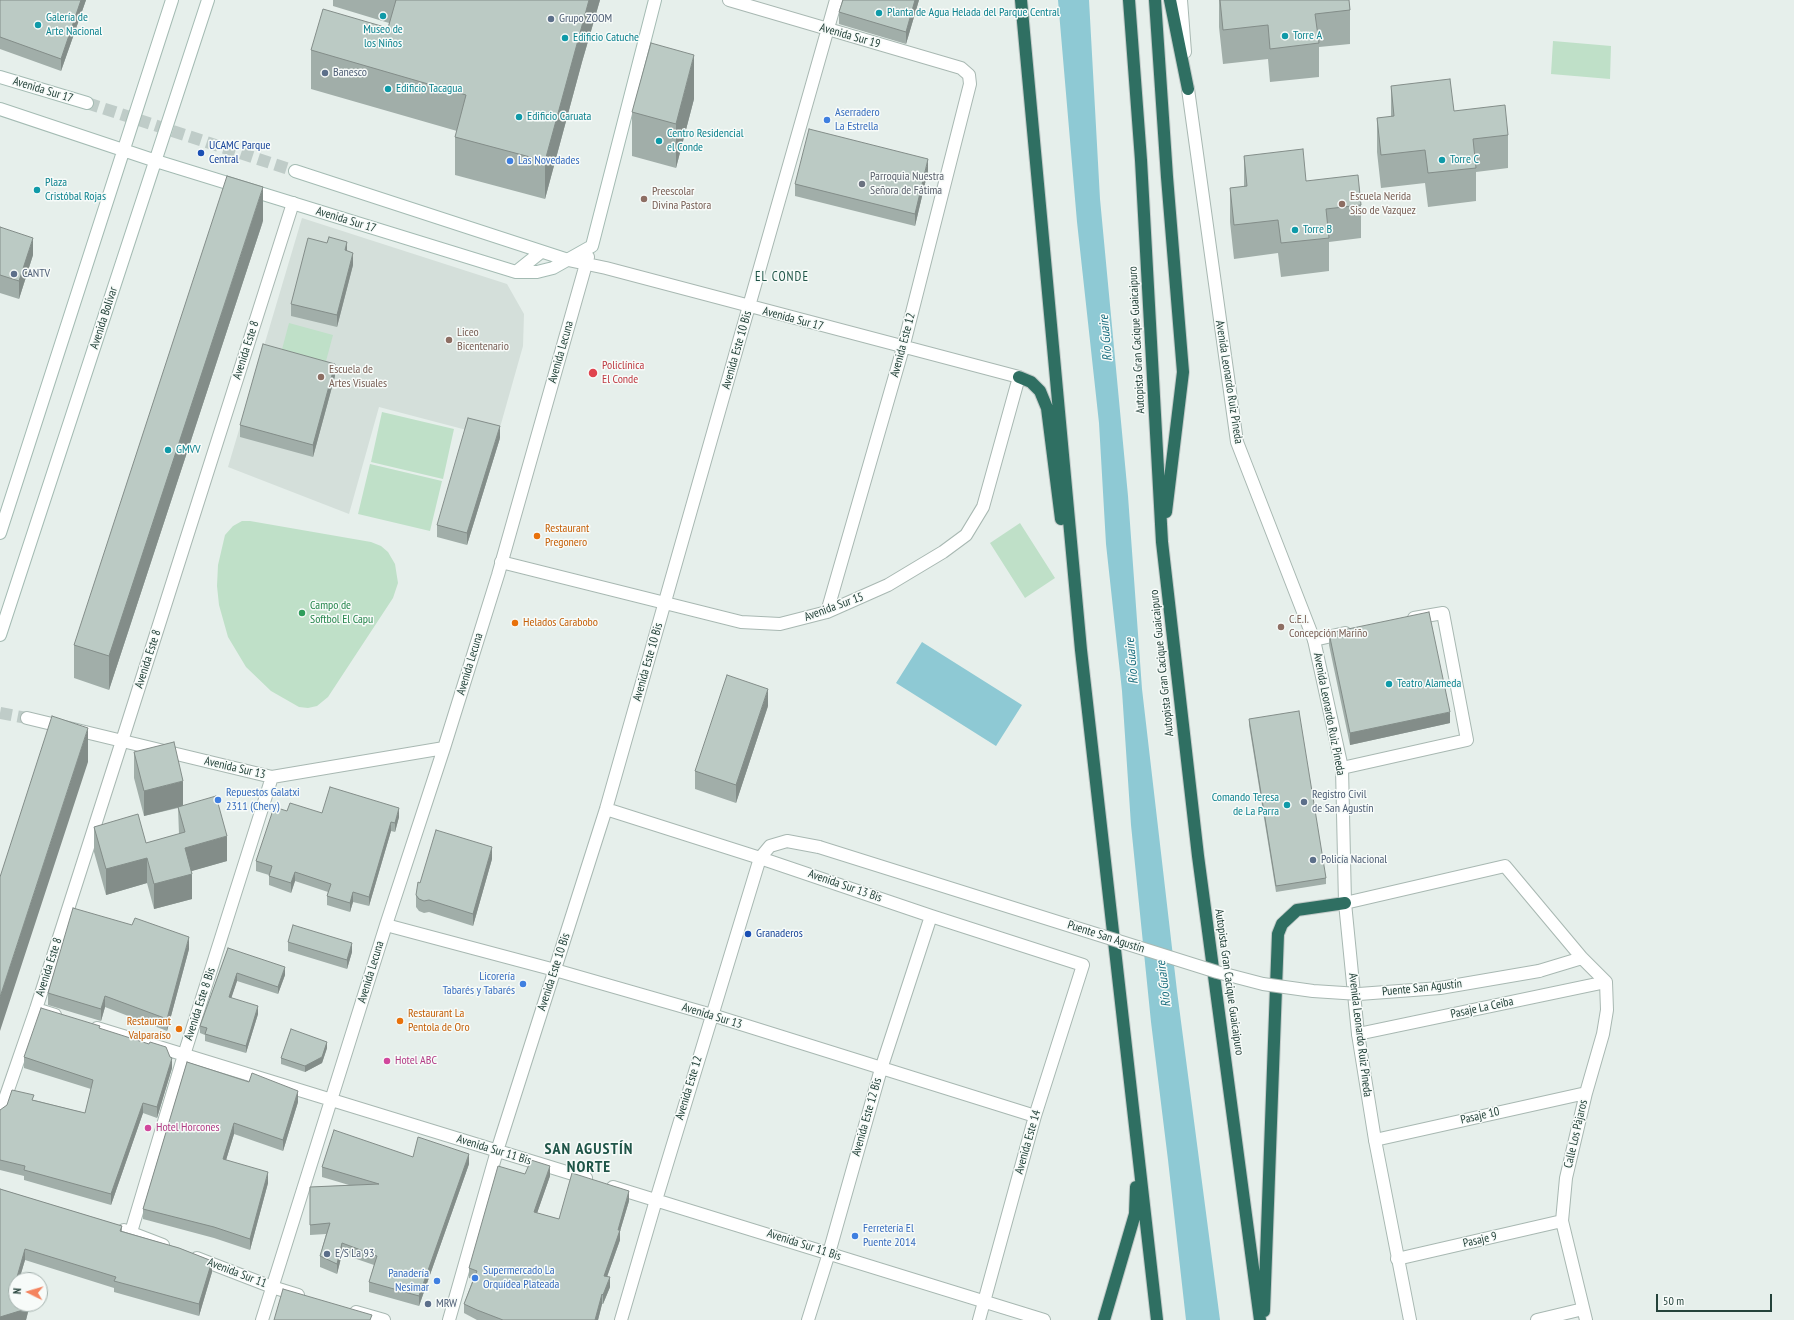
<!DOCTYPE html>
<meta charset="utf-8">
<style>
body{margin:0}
#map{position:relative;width:1794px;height:1320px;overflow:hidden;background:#e6efeb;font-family:"PT Sans Narrow",sans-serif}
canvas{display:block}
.north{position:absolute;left:8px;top:1272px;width:40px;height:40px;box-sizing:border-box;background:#f7fbf9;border:1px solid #a3b1ad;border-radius:50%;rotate:275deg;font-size:11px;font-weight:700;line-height:16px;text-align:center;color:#24423a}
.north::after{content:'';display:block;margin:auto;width:14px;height:18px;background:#f4845f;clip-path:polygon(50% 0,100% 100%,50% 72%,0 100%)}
.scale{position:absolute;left:1656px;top:1294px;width:116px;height:18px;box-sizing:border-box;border:2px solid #24423a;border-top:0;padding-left:5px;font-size:12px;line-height:14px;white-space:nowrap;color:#24423a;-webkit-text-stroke:3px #f7fbf9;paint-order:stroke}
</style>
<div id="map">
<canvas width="1794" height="1320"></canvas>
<div class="north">N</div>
<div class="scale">50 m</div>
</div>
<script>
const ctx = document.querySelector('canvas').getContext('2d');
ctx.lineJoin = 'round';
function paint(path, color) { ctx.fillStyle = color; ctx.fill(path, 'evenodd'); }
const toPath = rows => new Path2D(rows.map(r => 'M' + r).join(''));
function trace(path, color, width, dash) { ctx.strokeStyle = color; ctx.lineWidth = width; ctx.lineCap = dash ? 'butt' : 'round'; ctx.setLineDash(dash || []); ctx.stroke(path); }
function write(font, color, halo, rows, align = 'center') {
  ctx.font = font + ' "PT Sans Narrow",sans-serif'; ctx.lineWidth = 3; ctx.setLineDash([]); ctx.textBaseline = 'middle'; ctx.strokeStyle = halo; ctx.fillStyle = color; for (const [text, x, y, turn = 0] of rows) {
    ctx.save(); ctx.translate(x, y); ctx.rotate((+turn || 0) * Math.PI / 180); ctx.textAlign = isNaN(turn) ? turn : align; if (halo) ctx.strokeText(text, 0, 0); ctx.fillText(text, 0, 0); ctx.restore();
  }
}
paint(toPath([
 [302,218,507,284,524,314,523,346,497,438,379,407,349,514,228,467]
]), '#d4dfda');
paint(toPath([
 [1553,41,1611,46,1610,79,1551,74],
 [289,323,333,335,325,365,281,353],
 [382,412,454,429,443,479,371,462],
 [370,464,442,481,430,531,358,514],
 [242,521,250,521,371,542,381,546,388,552,395,564,398,583,393,598,328,697,317,706,308,708,299,707,271,691,246,667,228,637,219,605,217,586,218,565,225,535,233,526],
 [1020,523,1055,578,1025,598,990,543]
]), '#bfe0c8');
paint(toPath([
 [1058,0,1089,0,1100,199,1128,496,1142,689,1177,991,1220,1320,1186,1320,1168,1160,1151,1022,1131,825,1122,691,1106,544,1099,423,1077,222],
 [922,642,1022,705,996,746,896,683]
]), '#8ec9d4');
trace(toPath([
 [0,713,27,718]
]), '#bfccc8', 12, [12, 6]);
trace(toPath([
 [87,103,295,171]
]), '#bfccc8', 12, [12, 6]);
const minor = toPath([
 [729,0,961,68,969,75,970,84,903,348,827,612],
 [1181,0,1185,52],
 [501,562,741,622,780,624,827,612,888,585,943,552,966,535,983,507,1019,377,606,268,568,260],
 [1314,640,1345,633],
 [27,718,272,777,444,748],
 [1342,768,1467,740,1443,613,1414,618],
 [606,809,760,858,931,916,1083,965,1035,1116,979,1320],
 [1345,903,1505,866,1582,958,1606,982,1607,1010,1603,1034,1586,1093,1566,1178,1562,1221,1586,1320],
 [386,925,555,970,712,1015,1035,1116],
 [1539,971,1582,958],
 [36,1009,55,1015],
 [97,1028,586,1178],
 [1358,1034,1606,982],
 [0,1113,36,1009,122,741,293,203],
 [1375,1140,1586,1093],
 [613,1187,1044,1320],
 [124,1230,163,1245],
 [131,1232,184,1055,272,777],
 [197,1258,272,1287,298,1295],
 [1397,1259,1562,1221],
 [356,1312,384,1320],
 [262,1320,386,925,444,748,498,575,588,257],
 [449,1320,497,1151,606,809,836,0],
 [621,1320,656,1200,760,858,770,846,787,841,819,847],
 [808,1320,829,1253,881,1069,931,916],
 [1537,1320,1583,1309]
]);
const tertiary = toPath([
 [1188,89,1237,442,1314,640,1342,768,1345,903,1358,1034,1375,1140,1410,1320]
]);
const secondary = toPath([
 [0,77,87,103],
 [0,109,156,161,516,272,537,272,553,268,592,246,655,0],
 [295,171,568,260],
 [516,272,541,252],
 [0,533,172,0],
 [0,635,208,0]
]);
const motorway = toPath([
 [1021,0,1081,650,1157,1320],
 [1129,0,1141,160,1162,542,1198,856,1260,1320],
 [1155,0,1167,177,1183,372,1166,512],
 [1170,0,1188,89],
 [1019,377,1031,382,1040,391,1047,408,1061,519],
 [1264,1311,1278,934,1282,924,1297,910,1345,903],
 [1104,1320,1135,1214,1136,1187]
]);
trace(minor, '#a8b8b2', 14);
trace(tertiary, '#a8b8b2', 14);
trace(secondary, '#a4bbb3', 14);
trace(motorway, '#c2cac8', 14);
trace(minor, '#fff', 12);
trace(tertiary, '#fff', 12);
trace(secondary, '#fff', 12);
trace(motorway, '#2f6f62', 12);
const minorBridge = toPath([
 [819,847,1217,972,1263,984,1313,991,1359,994,1440,988,1539,971]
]);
trace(minorBridge, '#a8b8b2', 14, []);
trace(minorBridge, '#fff', 12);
paint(toPath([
 [0,0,86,0,61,71,0,49],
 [333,0,600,0,582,62,545,199,455,175,455,137,457,131,311,89,311,50,388,28,389,23,333,6],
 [919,0,906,44,839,24,839,12],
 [1219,0,1349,0,1350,10,1350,44,1319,47,1319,77,1270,82,1268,59,1223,64,1219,27],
 [1391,86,1454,111,1508,135,1508,168,1476,172,1476,201,1428,207,1425,183,1381,188,1377,152,1377,118,1391,117],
 [694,99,676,168,632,156,632,112],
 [1244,156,1306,181,1361,205,1361,238,1329,242,1329,271,1281,277,1278,253,1234,259,1230,222,1230,188,1244,187],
 [928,171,915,226,795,196,795,184],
 [263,221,109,690,74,678,74,645],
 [0,227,33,255,19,299,0,293],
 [347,251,353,265,337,327,291,316,291,304],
 [335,376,313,457,240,437,240,425],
 [500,438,467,545,437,537,437,525],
 [1329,633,1450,723,1350,745,1329,645],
 [768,706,736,803,695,789,695,771],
 [1249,719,1326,878,1326,884,1276,892,1249,725],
 [134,752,183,805,227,861,191,871,192,899,154,909,147,883,106,895,94,852,94,827,146,843,179,834,178,808,144,816,134,778],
 [287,811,399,817,395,832,391,831,369,906,353,902,350,912,327,905,327,896,328,892,295,881,291,893,269,885,269,875,256,871,256,861],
 [492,859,473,926,429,912,424,913,419,911,416,907,416,895,420,883],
 [288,942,352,952,347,969,288,951],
 [228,948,285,975,278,994,237,981,231,998,258,1014,246,1053,205,1041,205,1035,200,1033,200,1026],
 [189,949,167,1031,105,1007,101,1021,48,1005,48,993],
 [100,1029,172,1068,157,1118,143,1113,111,1205,24,1180,24,1176,0,1170,0,1111,7,1105,34,1100,85,1113,91,1089,24,1068,24,1057],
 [327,1048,322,1063,305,1072,281,1064,281,1058],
 [187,1062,298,1102,283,1151,234,1134,226,1160,268,1183,250,1250,214,1238,143,1219,143,1209],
 [413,1157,469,1164,419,1306,369,1292,369,1282,374,1265,342,1254,337,1274,320,1267,320,1256,326,1234,310,1235,310,1187,349,1185,322,1177,322,1167],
 [525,1174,550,1176,537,1213,559,1219,629,1201,620,1231,620,1240,607,1277,610,1287,603,1304,602,1304,598,1320,477,1320,464,1313,464,1304,473,1279,469,1278,469,1268],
 [0,1189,122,1226,122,1231,179,1248,212,1261,212,1272,199,1316,114,1292,114,1288,25,1260,20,1277,34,1280,16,1280,16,1304,30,1304,26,1320,0,1320]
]), '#a1aea9');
paint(toPath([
 [81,0,86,0,61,71,61,59],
 [589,0,600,0,582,62,545,199,545,161],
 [915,0,919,0,906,44,906,32],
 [694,55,694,99,676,168,676,124],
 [928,159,928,171,915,226,915,214],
 [263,187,263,221,109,690,109,656],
 [33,238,33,255,19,299,19,281],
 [347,242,347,254,345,250],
 [353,253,353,265,337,327,337,315],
 [335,364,335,376,313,457,313,445],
 [500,426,500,438,467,545,467,533],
 [768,689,768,706,736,803,736,785],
 [1450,712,1450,723,1350,745,1350,733],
 [88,728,88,762,0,1031,0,997],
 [183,781,183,806,144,816,144,791],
 [399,808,399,817,395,832,395,823],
 [391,822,391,831,369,906,369,897],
 [227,836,227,861,185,873,185,848],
 [492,847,492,859,473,926,473,914],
 [147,858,147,883,106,895,106,869],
 [295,872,295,881,291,893,291,883],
 [192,874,192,899,154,909,154,884],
 [353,892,353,902,350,912,350,903],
 [189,937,189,949,167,1031,167,1019],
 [352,943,352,952,347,969,347,960],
 [285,967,285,975,278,994,278,987],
 [237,973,237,981,229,1005,229,997],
 [105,996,105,1007,101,1021,101,1009],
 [258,1006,258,1014,246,1053,246,1046],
 [327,1042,327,1048,322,1063,305,1072,305,1066],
 [172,1058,172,1068,157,1118,157,1107],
 [298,1091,298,1102,283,1151,283,1140],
 [143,1103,143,1113,111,1205,111,1194],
 [234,1123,234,1134,223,1170,223,1159],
 [469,1154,469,1164,419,1306,419,1296],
 [550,1166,550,1176,534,1222,534,1212],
 [268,1172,268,1183,250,1250,250,1239],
 [629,1191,629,1201,620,1231,620,1240,604,1285,604,1276,618,1230],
 [342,1243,342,1254,337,1274,337,1264],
 [25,1249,25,1260,19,1280,17,1277],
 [212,1261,212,1272,199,1316,199,1304],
 [610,1277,610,1287,603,1304,603,1295],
 [602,1294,602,1304,598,1320,595,1320],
 [27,1304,30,1304,26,1320,0,1320,0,1317]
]), '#838d89');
const building = toPath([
 [0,0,81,0,61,59,0,37,0,0],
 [396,0,589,0,545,161,455,137,466,95,311,50,323,9,388,28,396,0],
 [843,0,915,0,906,32,839,12,843,0],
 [1220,0,1349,0,1350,10,1315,14,1319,43,1270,49,1268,25,1223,30,1220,0],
 [651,43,694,55,676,124,632,112,651,43],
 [1450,79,1454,111,1505,105,1508,135,1473,139,1476,168,1428,173,1425,150,1381,155,1377,118,1394,116,1391,86,1450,79],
 [809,129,928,159,915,214,795,184,809,129],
 [1303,149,1306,181,1358,175,1361,205,1326,209,1329,238,1281,243,1278,220,1234,225,1230,188,1247,186,1244,156,1303,149],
 [227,176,263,187,109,656,74,645,227,176],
 [0,227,33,238,19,281,0,275,0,227],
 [329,237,347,242,345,250,353,253,337,315,291,304,308,238,327,243,329,237],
 [263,344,335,364,313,445,240,425,263,344],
 [468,418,500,426,467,533,437,525,468,418],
 [1429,612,1450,712,1350,733,1329,633,1429,612],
 [727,675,768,689,736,785,695,771,727,675],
 [1299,711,1326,878,1276,886,1249,719,1299,711],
 [52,716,88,728,0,997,0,877,52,716],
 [174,742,183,781,144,791,134,752,174,742],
 [330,787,399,808,395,823,391,822,369,897,353,892,350,903,327,896,331,884,295,872,291,883,269,876,272,866,256,861,274,807,287,811,290,803,322,813,330,787],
 [216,796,227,836,185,848,192,874,154,884,147,858,106,869,94,827,138,814,146,843,185,832,178,807,216,796],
 [436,830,492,847,473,914,429,900,424,901,419,899,416,895,418,882,420,883,436,830],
 [73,908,132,925,135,918,189,937,167,1019,105,996,101,1009,48,993,73,908],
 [293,925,352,943,347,960,288,942,293,925],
 [228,948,285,967,278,987,237,973,229,997,258,1006,246,1046,205,1034,207,1028,200,1026,228,948],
 [41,1008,100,1026,99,1028,149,1044,150,1042,166,1047,170,1057,172,1058,157,1107,143,1103,111,1194,24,1170,25,1166,0,1160,0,1110,7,1105,12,1090,34,1095,32,1100,85,1113,93,1080,24,1057,41,1008],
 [291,1029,327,1042,322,1057,305,1066,281,1058,291,1029],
 [187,1062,249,1082,252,1073,298,1091,283,1140,234,1123,223,1159,268,1172,250,1239,214,1227,143,1209,187,1062],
 [334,1130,413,1157,418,1137,469,1154,419,1296,369,1282,377,1256,342,1243,337,1264,320,1256,330,1223,310,1225,310,1187,379,1184,322,1167,334,1130],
 [531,1160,550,1166,534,1212,559,1219,572,1173,629,1191,618,1230,620,1230,604,1276,610,1277,603,1295,602,1294,595,1320,503,1320,477,1310,464,1304,477,1271,469,1268,498,1166,525,1174,531,1160],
 [0,1189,122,1226,120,1231,179,1248,212,1261,199,1304,114,1281,116,1277,25,1249,17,1277,34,1280,16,1280,16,1304,27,1304,26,1309,0,1317,0,1189],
 [283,1289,372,1315,370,1320,274,1320,283,1289]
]);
paint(building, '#bbcac4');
trace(building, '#838d89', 1);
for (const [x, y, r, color] of [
 [879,13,4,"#0f9aa8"],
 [383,16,4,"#0f9aa8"],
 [551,19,4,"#5c6f8a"],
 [38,25,4,"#0f9aa8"],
 [1285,36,4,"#0f9aa8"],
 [565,38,4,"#0f9aa8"],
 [325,73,4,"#5c6f8a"],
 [388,89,4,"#0f9aa8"],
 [519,117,4,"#0f9aa8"],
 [827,120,4,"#3f7fe0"],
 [659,141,4,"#0f9aa8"],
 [201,153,4,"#1a4fb4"],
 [1442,160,4,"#0f9aa8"],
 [510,161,4,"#3f7fe0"],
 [862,184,4,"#6b7280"],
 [37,190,4,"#0f9aa8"],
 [644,199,4,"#8d6e63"],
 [1342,204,4,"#8d6e63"],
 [1295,230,4,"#0f9aa8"],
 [14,274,4,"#5c6f8a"],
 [449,340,4,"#8d6e63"],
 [593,373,5,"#e0444e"],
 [321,377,4,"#8d6e63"],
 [168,450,4,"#0f9aa8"],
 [537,536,4,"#e8710a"],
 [302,613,4,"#2e9e5b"],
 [515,623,4,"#e8710a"],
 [1281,627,4,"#8d6e63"],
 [1389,684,4,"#0f9aa8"],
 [218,800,4,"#3f7fe0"],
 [1304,802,4,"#5c6f8a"],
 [1287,805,4,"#0f9aa8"],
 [1313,860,4,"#5c6f8a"],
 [748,934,4,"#1a4fb4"],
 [523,984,4,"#3f7fe0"],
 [400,1021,4,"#e8710a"],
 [179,1029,4,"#e8710a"],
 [387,1061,4,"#d1479c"],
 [148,1128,4,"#d1479c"],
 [855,1236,4,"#3f7fe0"],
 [327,1254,4,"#5c6f8a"],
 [475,1278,4,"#3f7fe0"],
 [437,1281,4,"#3f7fe0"],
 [428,1304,4,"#5c6f8a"]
]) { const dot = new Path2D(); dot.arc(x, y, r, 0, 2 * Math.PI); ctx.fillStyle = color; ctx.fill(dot); trace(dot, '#f7fbf9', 1.5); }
write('12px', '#0d838f', '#f7fbf9', [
 ["Planta de Agua Helada del Parque Central",887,13],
 ["Galería de",46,18],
 ["Arte Nacional",46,32],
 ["Museo de",383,30,"center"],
 ["los Niños",383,44,"center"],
 ["Torre A",1293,36],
 ["Edificio Catuche",573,38],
 ["Edificio Tacagua",396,89],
 ["Edificio Caruata",527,117],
 ["Centro Residencial",667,134],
 ["el Conde",667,148],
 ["Torre C",1450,160],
 ["Plaza",45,183],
 ["Cristóbal Rojas",45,197],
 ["Torre B",1303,230],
 ["GMVV",176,450],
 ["Teatro Alameda",1397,684],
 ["Comando Teresa",1279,798,"right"],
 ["de La Parra",1279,812,"right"]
], 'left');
write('12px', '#4e5e75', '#f7fbf9', [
 ["Grupo ZOOM",559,19],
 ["Banesco",333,73],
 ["CANTV",22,274],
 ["Registro Civil",1312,795],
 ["de San Agustín",1312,809],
 ["Policía Nacional",1321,860],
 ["E/S La 93",335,1254],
 ["MRW",436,1304]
], 'left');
write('12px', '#24423a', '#f7fbf9', [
 ["Avenida Sur 19",850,36,16],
 ["Avenida Sur 17",43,90,17],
 ["Avenida Sur 17",346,220,17],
 ["Avenida Bolívar",104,318,-72],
 ["Avenida Sur 17",793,319,15],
 ["Autopista Gran Cacique Guaicaipuro",1137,340,-93],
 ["Avenida Este 12",903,345,-75],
 ["Avenida Este 8",246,350,-72],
 ["Avenida Este 10 Bis",737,350,-74],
 ["Avenida Lecuna",561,352,-74],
 ["Avenida Leonardo Ruiz Pineda",1229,382,81],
 ["Avenida Sur 15",834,607,-20],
 ["Avenida Este 8",148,659,-72],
 ["Avenida Este 10 Bis",648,662,-74],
 ["Autopista Gran Cacique Guaicaipuro",1162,663,-96],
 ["Avenida Lecuna",470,664,-73],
 ["Avenida Leonardo Ruiz Pineda",1329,714,79],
 ["Avenida Sur 13",235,768,13],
 ["Avenida Sur 13 Bis",845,886,19],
 ["Puente San Agustín",1106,937,18],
 ["Avenida Este 8",49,967,-72],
 ["Avenida Lecuna",371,972,-73],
 ["Avenida Este 10 Bis",554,972,-72],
 ["Autopista Gran Cacique Guaicaipuro",1229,982,82],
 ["Puente San Agustín",1422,988,-6],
 ["Avenida Este 8 Bis",200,1004,-72],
 ["Pasaje La Ceiba",1482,1008,-12],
 ["Avenida Sur 13",712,1016,17],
 ["Avenida Leonardo Ruiz Pineda",1360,1035,83],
 ["Avenida Este 12",689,1088,-73],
 ["Pasaje 10",1480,1116,-13],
 ["Avenida Este 12 Bis",867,1117,-74],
 ["Calle Los Pájaros",1576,1134,-77],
 ["Avenida Este 14",1028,1142,-74],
 ["Avenida Sur 11 Bis",494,1150,17],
 ["Pasaje 9",1480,1240,-13],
 ["Avenida Sur 11 Bis",804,1245,18],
 ["Avenida Sur 11",237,1273,21]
]);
write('12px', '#366cbe', '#f7fbf9', [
 ["Aserradero",835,113],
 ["La Estrella",835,127],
 ["Las Novedades",518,161],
 ["Repuestos Galatxi",226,793],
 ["2311 (Chery)",226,807],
 ["Licorería",515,977,"right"],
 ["Tabarés y Tabarés",515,991,"right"],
 ["Ferretería El",863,1229],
 ["Puente 2014",863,1243],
 ["Supermercado La",483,1271],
 ["Orquídea Plateada",483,1285],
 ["Panadería",429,1274,"right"],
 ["Nesimar",429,1288,"right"]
], 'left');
write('12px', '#164399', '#f7fbf9', [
 ["UCAMC Parque",209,146],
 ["Central",209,160],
 ["Granaderos",756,934]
], 'left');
write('12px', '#5b616d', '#f7fbf9', [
 ["Parroquia Nuestra",870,177],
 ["Señora de Fátima",870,191]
], 'left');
write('12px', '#785e54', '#f7fbf9', [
 ["Preescolar",652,192],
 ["Divina Pastora",652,206],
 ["Escuela Nerida",1350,197],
 ["Siso de Vazquez",1350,211],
 ["Liceo",457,333],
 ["Bicentenario",457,347],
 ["Escuela de",329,370],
 ["Artes Visuales",329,384],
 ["C.E.I.",1289,620],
 ["Concepción Mariño",1289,634]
], 'left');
write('12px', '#be3a42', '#f7fbf9', [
 ["Policlínica",602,366],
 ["El Conde",602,380]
], 'left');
write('12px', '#c56008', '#f7fbf9', [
 ["Restaurant",545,529],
 ["Pregonero",545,543],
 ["Helados Carabobo",523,623],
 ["Restaurant La",408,1014],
 ["Pentola de Oro",408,1028],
 ["Restaurant",171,1022,"right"],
 ["Valparaíso",171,1036,"right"]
], 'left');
write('12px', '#27864d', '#f7fbf9', [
 ["Campo de",310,606],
 ["Softbol El Capu",310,620]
], 'left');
write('12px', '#b23c85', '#f7fbf9', [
 ["Hotel ABC",395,1061],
 ["Hotel Horcones",156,1128]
], 'left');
ctx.letterSpacing = '1px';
write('13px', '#1f5548', '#f7fbf9', [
 ["EL CONDE",782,277]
]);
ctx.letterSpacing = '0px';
write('italic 13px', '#1c6f80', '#f7fbf9', [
 ["Río Guaire",1106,338,-95],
 ["Río Guaire",1132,661,-95],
 ["Río Guaire",1164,984,-97]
]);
ctx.letterSpacing = '1px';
write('bold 16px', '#1f5548', '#f7fbf9', [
 ["SAN AGUSTÍN",589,1149],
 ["NORTE",589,1167]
]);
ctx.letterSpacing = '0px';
</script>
